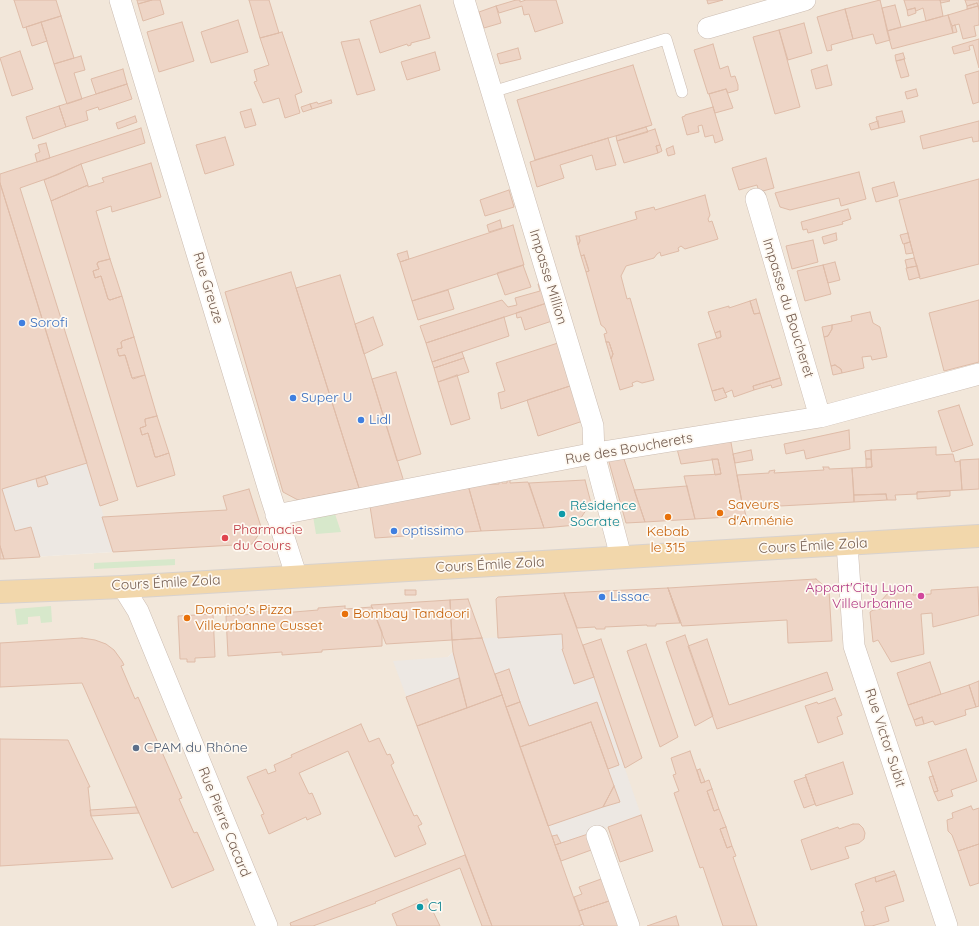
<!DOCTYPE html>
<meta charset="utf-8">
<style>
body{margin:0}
canvas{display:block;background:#fbf5eb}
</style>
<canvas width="979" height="926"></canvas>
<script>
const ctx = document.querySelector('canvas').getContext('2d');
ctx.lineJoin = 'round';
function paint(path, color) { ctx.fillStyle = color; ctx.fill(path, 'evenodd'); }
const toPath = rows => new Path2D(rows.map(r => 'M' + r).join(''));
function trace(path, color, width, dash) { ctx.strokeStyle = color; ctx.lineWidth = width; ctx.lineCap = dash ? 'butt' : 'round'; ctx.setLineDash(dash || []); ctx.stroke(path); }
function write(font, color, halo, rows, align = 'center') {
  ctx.font = font + ' Quicksand,sans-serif'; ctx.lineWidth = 3.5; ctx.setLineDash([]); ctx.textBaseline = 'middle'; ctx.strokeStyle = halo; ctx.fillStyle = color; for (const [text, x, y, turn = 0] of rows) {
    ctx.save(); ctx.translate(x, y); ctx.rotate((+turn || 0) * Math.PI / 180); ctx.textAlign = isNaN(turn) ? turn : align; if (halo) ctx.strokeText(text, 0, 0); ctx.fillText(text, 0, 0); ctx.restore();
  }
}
paint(toPath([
 [0,0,979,0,979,926,584,926,555,846,641,815,452,641,453,652,448,657,492,926,0,926,0,559,113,552,102,518,103,517,0,182]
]), '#f2e7da');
paint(toPath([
 [0,182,104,517,102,518,113,552,0,559],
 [578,633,641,815,555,846,584,926,492,926,393,661,448,657,453,652,452,640]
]), '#ede8e3');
paint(toPath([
 [334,511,341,532,316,534,313,516],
 [175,559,175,565,94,569,94,563],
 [51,606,52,622,41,623,40,616,28,617,28,624,17,625,15,609]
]), '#d7e8cb');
const building = toPath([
 [14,0,56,0,61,16,23,28,14,0],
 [137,0,152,0,138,4,137,0],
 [152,0,160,0,164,14,143,21,138,4,152,0],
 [249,0,269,0,279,33,260,38,249,0],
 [516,0,520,0,520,2,526,0,556,0,563,23,535,32,529,14,524,15,522,6,499,13,496,6,516,0],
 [707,0,723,0,708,4,707,0],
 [880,0,890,40,876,44,873,34,853,39,845,9,880,0],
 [904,0,940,0,943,16,926,21,923,8,916,11,915,8,907,10,904,0],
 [940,0,949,0,950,1,941,3,940,0],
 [965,0,979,0,979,8,977,3,967,6,965,0],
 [977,3,978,6,967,9,967,6,977,3],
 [420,5,430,38,411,43,411,45,408,46,407,44,380,53,370,21,420,5],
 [895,5,901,27,887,31,882,8,895,5],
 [496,6,501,23,484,28,479,12,496,6],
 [978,6,979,11,979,25,974,26,976,36,963,39,959,24,952,26,948,15,978,6],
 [915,8,916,13,908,16,907,10,915,8],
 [845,9,853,39,831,45,832,50,827,51,817,17,845,9],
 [948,15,953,33,892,49,887,31,948,15],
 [61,16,74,58,54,64,41,22,61,16],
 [238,20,248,52,211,63,201,32,238,20],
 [41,22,47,41,32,46,26,27,41,22],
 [182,22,194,61,159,72,147,32,182,22],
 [804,23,812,53,788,60,779,30,804,23],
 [955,25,957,32,953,33,952,26,955,25],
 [779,30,800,107,775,114,753,37,779,30],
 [282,32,302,92,295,95,300,113,285,118,279,98,263,103,254,82,257,81,254,70,269,65,260,38,282,32],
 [359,39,375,90,357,95,341,42,359,39],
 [979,39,979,68,973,45,969,46,970,50,954,54,952,47,979,39],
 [713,44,720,69,728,66,731,77,735,76,738,85,738,90,728,93,726,89,708,94,694,50,713,44],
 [518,48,521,59,500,64,497,54,518,48],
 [20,51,33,89,12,96,0,58,20,51],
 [435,52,440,70,407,80,401,62,435,52],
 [903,53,905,59,896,61,895,55,903,53],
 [81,56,85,70,74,73,82,99,67,104,54,64,81,56],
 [904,59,909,76,901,78,896,61,904,59],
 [633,65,652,125,535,160,517,100,633,65],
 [827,65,832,85,816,89,811,70,827,65],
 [123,69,127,84,96,94,91,79,123,69],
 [979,71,979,102,973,104,965,75,979,71],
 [127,84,132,99,99,110,98,107,86,111,88,120,66,127,59,106,127,84],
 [726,89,733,108,715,113,709,94,726,89],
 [916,89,918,96,907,99,905,92,916,89],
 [331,100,332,103,312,109,310,104,317,102,318,104,331,100],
 [310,104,312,109,303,112,301,107,310,104],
 [59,106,66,127,33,139,26,117,59,106],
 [713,107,723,140,715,143,713,135,705,137,702,125,698,126,699,132,687,135,682,117,685,116,685,115,713,107],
 [251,109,256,125,245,128,240,112,251,109],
 [902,111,905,122,879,128,876,117,902,111],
 [135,116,137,122,118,129,116,123,135,116],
 [878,121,879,128,871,130,869,124,878,121],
 [979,121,979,141,973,142,972,137,923,149,920,136,979,121],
 [646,127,648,132,617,141,616,136,646,127],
 [141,128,145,143,81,164,57,175,20,188,118,500,100,506,0,183,0,174,141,128],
 [655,129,660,145,656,146,658,153,624,163,617,141,655,129],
 [225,137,234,165,205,174,196,145,225,137],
 [608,138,616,165,596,170,592,155,560,165,564,178,537,187,530,162,608,138],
 [46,143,50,158,37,162,35,154,40,152,38,145,46,143],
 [660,145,662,151,658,153,656,146,660,145],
 [673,146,675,154,668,156,666,149,673,146],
 [766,158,774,188,759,192,757,185,739,190,732,168,766,158],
 [151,163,161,197,112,212,111,206,96,211,110,259,98,262,97,264,99,269,93,271,95,278,101,276,108,299,110,300,122,296,134,337,122,341,121,342,122,348,117,349,119,356,125,355,132,378,145,375,157,416,145,419,145,421,146,426,140,428,142,435,148,433,155,457,157,457,169,453,175,475,137,487,51,201,88,185,88,187,104,182,102,178,151,163],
 [81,164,88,185,51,201,44,180,81,164],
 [859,172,866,199,841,206,839,198,790,210,780,207,775,193,859,172],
 [979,179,979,264,920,279,899,200,979,179],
 [894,182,898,196,876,202,872,188,894,182],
 [0,183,87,463,2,489,15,531,31,527,40,557,4,559,0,546,0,183],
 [509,190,514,207,485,216,480,200,509,190],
 [705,195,710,215,708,219,709,222,712,221,718,239,685,249,681,246,678,248,679,251,661,256,660,252,657,254,654,258,626,266,621,276,627,299,630,298,654,380,642,383,637,381,632,383,633,386,620,390,611,359,613,354,609,342,606,342,604,334,607,333,605,328,601,325,586,272,589,271,584,255,581,256,578,245,580,241,579,236,637,219,635,212,654,207,655,210,705,195],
 [848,209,851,219,842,222,843,224,808,233,807,229,803,230,801,222,848,209],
 [500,220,502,228,489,232,487,225,500,220],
 [513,225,524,265,412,301,400,262,513,225],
 [836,233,837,240,824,244,822,237,836,233],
 [908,233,910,242,903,244,900,235,908,233],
 [576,236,579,236,580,241,578,245,576,236],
 [813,240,818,262,792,269,786,246,813,240],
 [910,242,913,253,906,254,904,244,910,242],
 [407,251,409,259,400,262,397,254,407,251],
 [584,255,589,271,586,272,581,256,584,255],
 [914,258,917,266,907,268,905,260,914,258],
 [110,259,122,296,110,300,108,299,101,276,95,278,93,271,99,269,97,264,98,262,110,259],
 [835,262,840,280,828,283,823,265,835,262],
 [523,265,531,287,505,295,497,273,523,265],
 [823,265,831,294,805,301,797,271,823,265],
 [917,266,920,277,909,280,906,268,917,266],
 [291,272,359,488,298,500,283,492,225,292,291,272],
 [340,275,372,379,404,482,359,488,296,288,340,275],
 [544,282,550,302,426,343,420,326,502,300,508,307,517,305,515,298,540,291,538,284,544,282],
 [448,290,454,309,418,320,412,301,448,290],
 [756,299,760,313,754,314,750,301,756,299],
 [979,300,979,362,944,371,929,313,979,300],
 [750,301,754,314,760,313,780,378,753,386,754,390,734,397,732,390,725,393,723,388,712,391,698,344,721,337,720,331,715,333,708,312,729,306,729,308,750,301],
 [550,302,555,320,525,330,521,317,517,318,516,313,550,302],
 [870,312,873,323,880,327,887,357,872,360,871,356,862,357,864,368,842,373,841,369,835,365,831,366,824,337,828,336,832,329,832,325,852,321,851,316,870,312],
 [373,317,383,345,364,354,355,324,373,317],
 [504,317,509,336,432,362,426,343,504,317],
 [832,325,832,329,828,336,824,337,822,327,832,325],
 [720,331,721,337,717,339,715,333,720,331],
 [134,337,145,375,133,379,132,378,125,355,119,356,117,349,122,348,121,342,122,341,134,337],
 [561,342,573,385,501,409,498,393,505,391,496,363,561,342],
 [606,342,609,342,613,354,611,359,606,342],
 [462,352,464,358,434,368,432,362,462,352],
 [464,358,469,372,438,382,434,368,464,358],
 [835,365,841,369,842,373,833,375,831,366,835,365],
 [396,372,421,454,397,461,372,379,396,372],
 [457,375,470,419,451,425,438,382,457,375],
 [780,378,782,385,772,388,771,385,754,390,753,386,780,378],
 [573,385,583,421,538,436,527,400,573,385],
 [723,388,727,397,715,401,712,391,723,388],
 [959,405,973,445,952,452,938,411,959,405],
 [157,416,169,453,157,457,155,457,148,433,142,435,140,428,146,426,145,421,145,419,157,416],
 [849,430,850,449,806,459,804,450,786,454,784,444,849,430],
 [730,437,743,508,744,508,746,516,695,519,684,476,721,474,718,459,681,464,676,445,730,437],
 [936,447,936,455,953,454,955,462,960,461,962,490,917,492,917,494,895,495,896,500,887,500,886,494,854,495,852,468,872,467,871,450,936,447],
 [751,450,753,460,735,463,733,454,751,450],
 [871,450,871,459,866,459,865,451,871,450],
 [622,453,645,522,626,523,609,462,613,455,622,453],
 [712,459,718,459,721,474,715,475,712,459],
 [866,459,871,459,872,467,866,468,866,459],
 [979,459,979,489,962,490,960,460,979,459],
 [823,467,829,467,829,469,852,468,854,502,743,508,737,475,769,473,769,471,775,470,774,473,824,470,823,467],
 [45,476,48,484,38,487,36,479,45,476],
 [502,479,502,483,507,483,507,479,510,479,510,483,528,482,544,528,481,531,468,485,499,484,499,480,502,479],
 [585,480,591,503,576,525,544,528,529,483,585,480],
 [467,482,481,531,375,538,369,500,467,482],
 [687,486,695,519,645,522,634,490,687,486],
 [249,489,262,530,252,544,113,552,102,517,227,510,223,496,249,489],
 [942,491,950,491,950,496,917,499,917,492,942,491],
 [886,494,887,500,854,502,854,495,886,494],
 [0,546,4,559,0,559,0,546],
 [816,579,829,590,832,641,788,643,787,620,682,626,668,588,816,579],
 [978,587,979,615,933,627,932,613,921,614,924,654,891,662,878,640,873,642,870,612,873,610,880,609,880,602,889,592,913,590,913,595,931,594,931,590,978,587],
 [668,588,681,623,680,623,668,588],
 [668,588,680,623,656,624,656,626,647,626,647,625,605,627,605,629,596,629,595,627,577,628,564,593,668,588],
 [405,590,416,590,416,595,405,595,405,590],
 [564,593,594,677,574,684,562,649,563,649,562,634,498,638,496,599,498,597,564,593],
 [468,599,482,638,452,640,450,600,468,599],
 [450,600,452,640,386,644,371,605,450,600],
 [345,606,345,609,372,607,382,632,382,646,322,650,322,652,282,655,282,652,228,656,226,616,255,614,254,612,282,610,282,613,318,610,318,608,345,606],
 [213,614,215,657,195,658,195,662,187,662,187,659,180,659,178,616,213,614],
 [685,635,713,716,695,726,666,642,685,635],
 [82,638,95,640,106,644,114,650,122,661,124,665,121,666,135,699,138,697,182,798,179,799,194,833,197,832,214,870,172,888,82,683,0,687,0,643,82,638],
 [482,638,502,695,467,708,453,652,452,640,482,638],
 [601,639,642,758,625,768,583,645,601,639],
 [707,639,729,705,827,672,833,690,717,729,688,646,707,639],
 [646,644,678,737,660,747,627,651,646,644],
 [930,662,941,694,908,705,897,673,930,662],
 [509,669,520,702,506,707,495,674,509,669],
 [459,678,467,708,417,726,406,697,459,678],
 [979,681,979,706,976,707,969,685,979,681],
 [969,685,976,707,965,710,966,715,935,725,933,721,924,724,922,717,914,720,908,705,969,685],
 [502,695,583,924,578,926,492,926,417,726,502,695],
 [835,698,842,715,837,717,843,734,818,743,805,706,817,702,818,704,835,698],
 [520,702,529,726,597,702,619,765,608,769,591,722,520,747,506,707,520,702],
 [922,717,924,724,916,726,914,720,922,717],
 [591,722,614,786,603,807,548,826,520,747,591,722],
 [361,724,369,742,379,738,387,755,390,754,394,763,391,765,414,816,417,815,422,824,418,826,426,844,395,857,348,751,299,773,309,794,312,793,321,814,307,820,306,817,269,834,261,815,264,814,247,777,266,769,268,774,276,771,274,765,292,757,291,755,361,724],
 [0,739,68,740,90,787,88,787,91,816,113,859,0,866,0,739],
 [966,749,977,781,951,790,953,796,938,801,934,792,938,791,928,762,966,749],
 [690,751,701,783,709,780,712,789,707,791,714,811,719,809,726,827,720,829,727,848,732,846,736,856,733,857,757,926,723,926,703,867,700,868,674,793,679,791,673,775,676,774,671,758,690,751],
 [843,762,853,794,816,806,805,775,843,762],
 [700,769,705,782,701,783,697,770,700,769],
 [933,776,938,791,934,792,929,777,933,776],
 [806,777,815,804,804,808,794,781,806,777],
 [614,786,620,802,603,807,614,786],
 [712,789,719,809,714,811,707,791,712,789],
 [971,806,973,810,979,808,979,844,958,851,952,835,948,831,947,820,953,818,952,813,971,806],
 [136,807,139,813,91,816,90,810,136,807],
 [641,815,653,851,620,862,608,827,641,815],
 [853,824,859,824,863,828,865,833,864,839,859,843,845,847,849,858,811,870,801,840,838,827,839,829,853,824],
 [726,827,732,846,727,848,720,829,726,827],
 [588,834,594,849,561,861,555,845,588,834],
 [557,835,561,843,555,845,552,836,557,835],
 [979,844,979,883,970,886,958,851,979,844],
 [465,855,492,926,482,926,460,868,375,902,376,903,313,926,291,926,290,923,465,855],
 [894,871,896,875,876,882,875,877,894,871],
 [896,875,904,901,885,907,889,921,872,926,865,926,861,912,864,911,855,884,875,877,876,882,896,875],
 [604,878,612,900,579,911,574,897,582,894,579,887,604,878],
 [427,899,440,926,397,926,392,914,427,899],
 [612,900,621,926,584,926,579,911,612,900],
 [676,916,679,926,647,926,676,916]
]);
paint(building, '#eed5c6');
trace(building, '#dfbca8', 1);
const lane = toPath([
 [492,92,666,39,682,92]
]);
const street = toPath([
 [120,0,271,497,296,575],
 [464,0,593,426,594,454,621,557],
 [708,28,805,0],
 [756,199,820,417],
 [276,515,590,454,820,417,979,374],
 [847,544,854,646,947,926],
 [123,587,138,611,267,926],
 [597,836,629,926]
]);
const primary = toPath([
 [0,592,123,587,979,536]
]);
trace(lane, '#ccbdb2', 12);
trace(street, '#ccbdb2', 22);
trace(primary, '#d8d2ce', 24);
trace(lane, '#fff', 11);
trace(street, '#fff', 21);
trace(primary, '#f2d7ab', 22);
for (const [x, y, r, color] of [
 [22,323,4,"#3f7fe0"],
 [293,398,4,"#3f7fe0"],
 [361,420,4,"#3f7fe0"],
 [720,513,4,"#e8710a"],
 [562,514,4,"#0f9aa8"],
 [668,517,4,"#e8710a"],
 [394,531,4,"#3f7fe0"],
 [225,538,4,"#e0444e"],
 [921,596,4,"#d1479c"],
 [602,597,4,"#3f7fe0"],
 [345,614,4,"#e8710a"],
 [187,618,4,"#e8710a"],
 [136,748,4,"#5c6f8a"],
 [420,907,4,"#0f9aa8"]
]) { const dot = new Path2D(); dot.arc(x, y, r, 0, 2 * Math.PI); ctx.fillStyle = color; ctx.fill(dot); trace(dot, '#fef9f2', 1.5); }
write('14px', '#745d50', '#fef9f2', [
 ["Impasse Million",548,277,73],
 ["Rue Greuze",208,288,73],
 ["Impasse du Boucheret",788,308,73],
 ["Rue des Boucherets",629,449,-10],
 ["Cours Émile Zola",813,546,-3],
 ["Cours Émile Zola",490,565,-3],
 ["Cours Émile Zola",166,583,-3],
 ["Rue Victor Subit",885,738,72],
 ["Rue Pierre Cacard",224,822,68]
]);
write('14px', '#366cbe', '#fef9f2', [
 ["Sorofi",30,323],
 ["Super U",301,398],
 ["Lidl",369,420],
 ["optissimo",402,531],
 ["Lissac",610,597]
], 'left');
write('14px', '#c56008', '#fef9f2', [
 ["Saveurs",728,505],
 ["d'Arménie",728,521],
 ["Kebab",668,532,"center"],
 ["le 315",668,548,"center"],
 ["Domino's Pizza",195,610],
 ["Villeurbanne Cusset",195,626],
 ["Bombay Tandoori",353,614]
], 'left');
write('14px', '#0d838f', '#fef9f2', [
 ["Résidence",570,506],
 ["Socrate",570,522],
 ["C1",428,907]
], 'left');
write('14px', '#be3a42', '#fef9f2', [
 ["Pharmacie",233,530],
 ["du Cours",233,546]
], 'left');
write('14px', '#b23c85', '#fef9f2', [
 ["Appart'City Lyon",913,588],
 ["Villeurbanne",913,604]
], 'right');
write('14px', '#4e5e75', '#fef9f2', [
 ["CPAM du Rhône",144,748]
], 'left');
</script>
